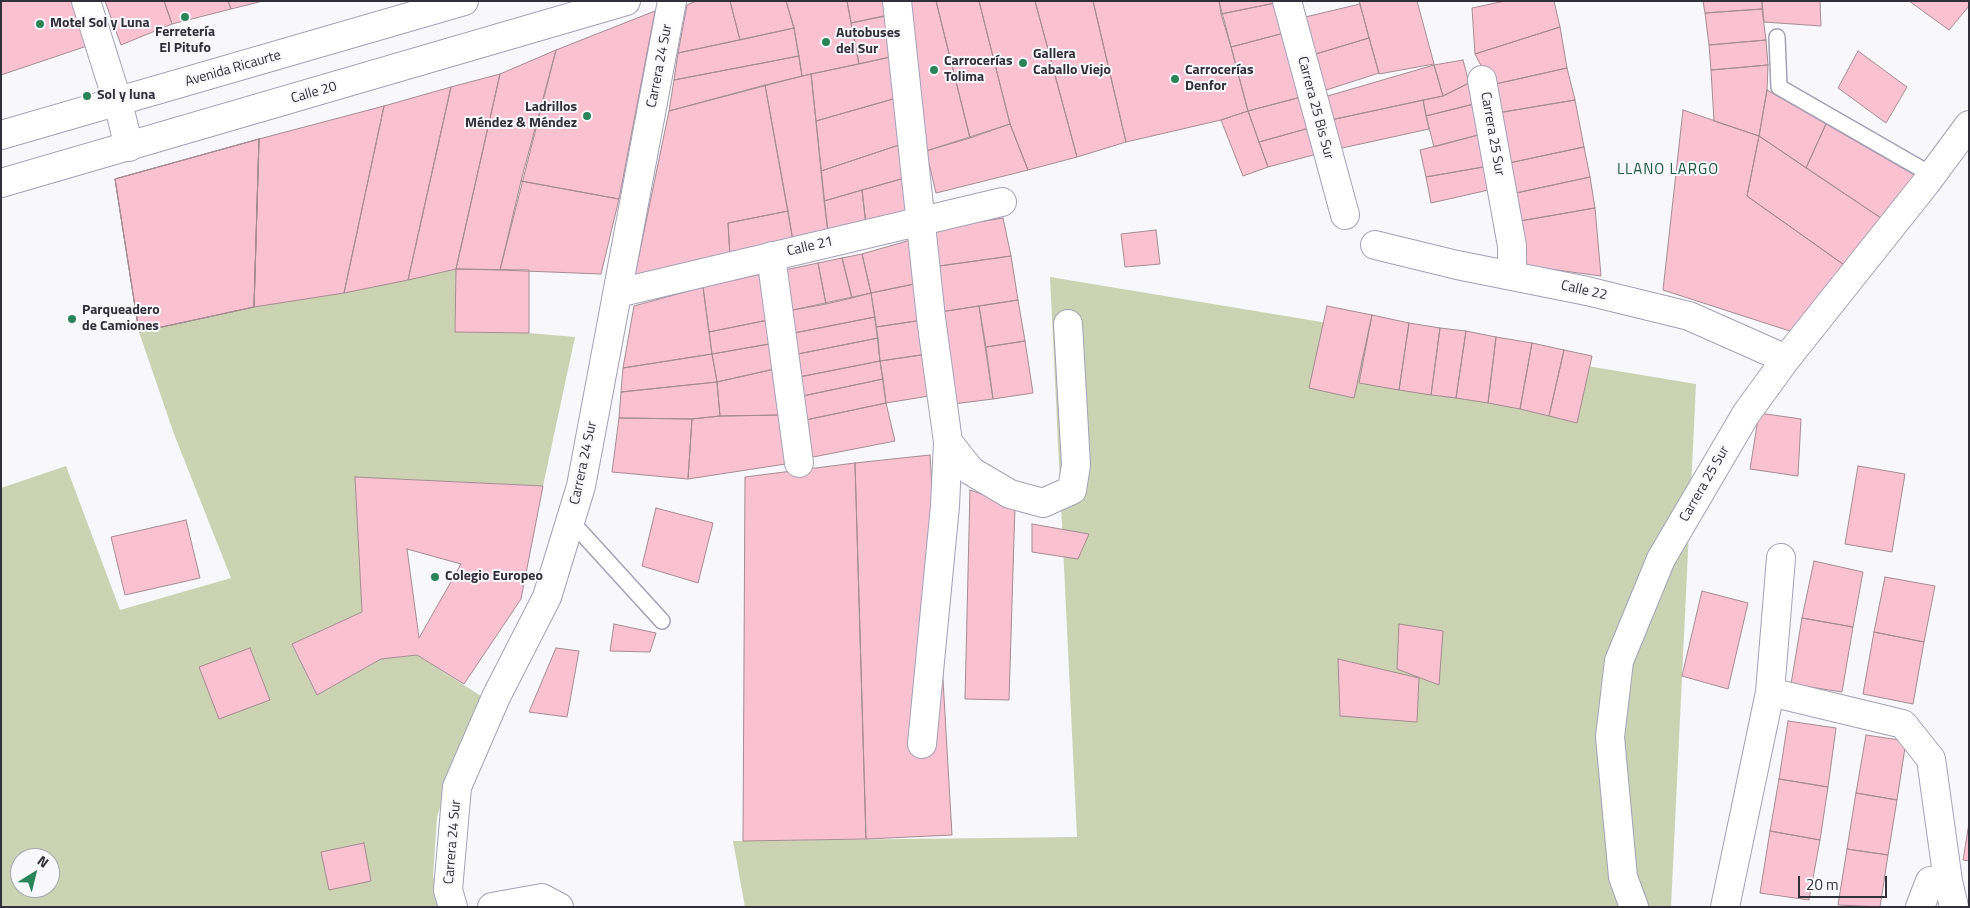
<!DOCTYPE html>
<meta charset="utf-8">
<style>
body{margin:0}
#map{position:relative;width:1970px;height:908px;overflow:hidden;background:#f7f7fc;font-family:"Titillium Web",sans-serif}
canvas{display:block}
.frame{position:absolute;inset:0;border:2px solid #31303a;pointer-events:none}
.north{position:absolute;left:10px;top:848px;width:50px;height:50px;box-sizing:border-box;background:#f7f7fc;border:1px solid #a8a7ae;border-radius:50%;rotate:36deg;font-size:14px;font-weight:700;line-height:20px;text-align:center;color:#31303a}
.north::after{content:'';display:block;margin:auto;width:18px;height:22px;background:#2a8459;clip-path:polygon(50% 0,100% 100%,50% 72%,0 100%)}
.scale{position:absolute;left:1798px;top:876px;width:89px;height:22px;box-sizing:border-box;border:2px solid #31303a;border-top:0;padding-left:6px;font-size:15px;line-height:18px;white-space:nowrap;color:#31303a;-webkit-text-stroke:4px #f7f7fc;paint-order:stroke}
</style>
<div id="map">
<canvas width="1970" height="908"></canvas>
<div class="frame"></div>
<div class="north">N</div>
<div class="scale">20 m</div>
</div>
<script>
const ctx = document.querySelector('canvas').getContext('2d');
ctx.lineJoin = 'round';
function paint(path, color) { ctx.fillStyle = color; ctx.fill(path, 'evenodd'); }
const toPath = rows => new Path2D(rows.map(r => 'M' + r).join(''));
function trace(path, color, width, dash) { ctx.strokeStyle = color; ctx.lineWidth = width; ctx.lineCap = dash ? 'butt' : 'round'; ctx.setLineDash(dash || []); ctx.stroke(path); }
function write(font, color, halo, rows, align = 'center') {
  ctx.font = font + ' "Titillium Web",sans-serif'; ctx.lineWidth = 4; ctx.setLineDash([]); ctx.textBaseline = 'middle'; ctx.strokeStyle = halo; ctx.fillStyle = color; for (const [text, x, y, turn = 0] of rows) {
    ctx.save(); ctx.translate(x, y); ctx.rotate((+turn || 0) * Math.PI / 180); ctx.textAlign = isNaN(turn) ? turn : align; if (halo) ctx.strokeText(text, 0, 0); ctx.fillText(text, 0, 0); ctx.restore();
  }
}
paint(toPath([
 [456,269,455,332,529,333,575,337,543,486,355,477,362,612,292,644,317,695,381,659,417,655,481,696,455,761,437,817,433,876,441,907,1,907,1,488,66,466,120,610,231,578,174,434,139,332,254,307,344,293],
 [20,858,50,858,50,888,20,888],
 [1050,277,1696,384,1671,907,745,907,733,841,1077,837]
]), '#ccd3b3');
const building = toPath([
 [1,1,72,1,87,46,1,75,1,1],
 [105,1,164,1,172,24,121,45,105,1],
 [164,1,228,1,231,9,172,24,164,1],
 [228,1,263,1,231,9,228,1],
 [696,1,730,1,740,40,678,53,687,5,696,1],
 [730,1,786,1,794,28,740,40,730,1],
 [786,1,847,1,859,64,802,76,794,28,786,1],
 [847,1,890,1,892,14,851,23,847,1],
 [906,1,936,1,970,138,926,151,906,1],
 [936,1,979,1,1010,124,970,138,936,1],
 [979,1,1035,1,1077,157,1028,170,1010,124,979,1],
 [1035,1,1093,1,1126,142,1077,157,1035,1],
 [1093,1,1219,1,1248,111,1221,120,1126,142,1093,1],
 [1219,1,1280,1,1280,2,1221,14,1219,1],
 [1359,1,1417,1,1434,64,1379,74,1359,1],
 [1505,1,1554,1,1560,27,1475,54,1472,8,1505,1],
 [1703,1,1762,1,1762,9,1705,13,1703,1],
 [1762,1,1820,1,1821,26,1764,22,1762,1],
 [1909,1,1969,1,1969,6,1949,30,1909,1],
 [1280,2,1288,32,1231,47,1221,14,1280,2],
 [1360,4,1369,38,1309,56,1297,19,1360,4],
 [1762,9,1766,40,1709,45,1705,13,1762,9],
 [655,11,619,199,521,181,556,50,655,11],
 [891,15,895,56,859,64,851,23,891,15],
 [1560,27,1567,68,1491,85,1475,54,1560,27],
 [794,28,799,56,674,80,678,53,794,28],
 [1288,32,1305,96,1248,111,1231,47,1288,32],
 [1369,38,1379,73,1320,92,1309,56,1369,38],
 [1766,40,1768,65,1711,70,1709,45,1766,40],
 [556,50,500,270,456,269,500,74,556,50],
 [1858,51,1907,87,1886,123,1838,88,1858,51],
 [799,56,802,76,669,111,674,80,799,56],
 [895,56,900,97,816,121,811,74,895,56],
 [1463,60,1469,83,1443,96,1434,65,1463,60],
 [1434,65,1443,96,1326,121,1321,98,1434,65],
 [1768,65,1767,90,1759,136,1714,121,1711,70,1768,65],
 [1567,68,1575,100,1497,113,1491,85,1567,68],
 [500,74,456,269,408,280,451,87,500,74],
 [811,74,828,233,793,241,765,85,811,74],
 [1469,83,1474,104,1426,116,1423,100,1443,96,1469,83],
 [765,85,788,211,728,223,730,256,635,275,669,111,765,85],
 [451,87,408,280,344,293,384,106,451,87],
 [1767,90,1826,124,1806,168,1759,136,1767,90],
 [1305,96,1313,127,1259,142,1248,111,1305,96],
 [900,97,905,143,821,171,816,121,900,97],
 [1423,100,1429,129,1333,150,1326,121,1423,100],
 [1575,100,1584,147,1509,163,1497,113,1575,100],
 [1474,104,1482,134,1434,147,1426,116,1474,104],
 [384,106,344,293,254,307,259,139,384,106],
 [1683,110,1759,136,1747,196,1847,267,1796,333,1663,290,1683,110],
 [1248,111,1268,167,1243,176,1221,120,1248,111],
 [1010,124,1028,170,936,193,926,151,1010,124],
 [1826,124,1918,177,1884,220,1806,168,1826,124],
 [1313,127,1321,153,1268,167,1259,142,1313,127],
 [1482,134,1489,166,1426,177,1420,150,1482,134],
 [1759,136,1884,220,1847,267,1747,196,1759,136],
 [259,139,254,307,139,332,115,179,259,139],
 [259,139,254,307,139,332,115,179,259,139],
 [259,139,254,307,139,332,115,179,259,139],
 [905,143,908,177,824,201,821,171,905,143],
 [1584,147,1590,177,1516,193,1509,163,1584,147],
 [1489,166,1493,189,1431,203,1426,177,1489,166],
 [908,177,912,215,866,225,862,190,908,177],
 [1590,177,1595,208,1520,221,1516,193,1590,177],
 [521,181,619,199,601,274,500,270,521,181],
 [862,190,866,225,828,233,824,201,862,190],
 [1595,208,1601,276,1527,266,1520,221,1595,208],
 [788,211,793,241,730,256,728,223,788,211],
 [1003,218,1011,256,932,267,930,230,1003,218],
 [1156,230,1160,264,1125,267,1121,234,1156,230],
 [914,239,919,283,871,293,862,254,914,239],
 [862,254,871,293,852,298,842,258,862,254],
 [1011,256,1018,300,940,312,932,267,1011,256],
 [842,258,852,298,826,304,818,263,842,258],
 [818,263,826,304,788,311,780,271,818,263],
 [456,269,529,270,529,333,455,332,456,269],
 [766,273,773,319,709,332,703,287,766,273],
 [919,283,923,320,876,327,871,293,919,283],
 [703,287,712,354,623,368,634,306,703,287],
 [871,293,875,317,789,334,788,311,871,293],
 [1018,300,1025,341,986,347,979,306,1018,300],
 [979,306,993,399,953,404,940,312,979,306],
 [1327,306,1372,315,1354,398,1309,388,1327,306],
 [1372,315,1409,323,1399,390,1359,383,1372,315],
 [875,317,878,338,793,355,789,334,875,317],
 [773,319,775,343,712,354,709,332,773,319],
 [923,320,928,354,880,361,876,327,923,320],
 [1409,323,1440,328,1431,395,1399,390,1409,323],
 [1440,328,1466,331,1456,398,1431,395,1440,328],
 [1466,331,1496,337,1488,403,1456,398,1466,331],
 [1496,337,1532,343,1520,409,1488,403,1496,337],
 [878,338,880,361,794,378,793,355,878,338],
 [1025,341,1033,393,993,399,986,347,1025,341],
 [775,343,779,368,717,382,712,354,775,343],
 [1532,343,1564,350,1549,416,1520,409,1532,343],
 [1564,350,1592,356,1577,423,1549,416,1564,350],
 [712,354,717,382,621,392,623,368,712,354],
 [928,354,935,395,886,403,880,361,928,354],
 [880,361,883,379,798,397,794,378,880,361],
 [779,368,785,415,720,416,717,382,779,368],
 [883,379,886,403,801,421,798,397,883,379],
 [717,382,720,416,692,419,619,418,621,392,717,382],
 [886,403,895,441,808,458,801,421,886,403],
 [1759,413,1801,419,1798,476,1750,469,1759,413],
 [785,415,792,463,688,479,692,419,720,416,785,415],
 [619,418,692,419,688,479,612,472,619,418],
 [930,455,952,835,866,839,855,463,930,455],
 [855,463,866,839,743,841,745,477,855,463],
 [1858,466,1905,474,1892,552,1845,544,1858,466],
 [355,477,543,486,521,599,464,684,417,655,381,659,317,695,292,644,362,612,355,477],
 [407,549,461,564,419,638,407,549],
 [970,490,1015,506,1009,700,965,699,970,490],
 [656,508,713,523,698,583,642,566,656,508],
 [186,520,200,578,125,595,111,537,186,520],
 [1032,524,1089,534,1078,559,1032,552,1032,524],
 [1814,561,1863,572,1853,627,1802,618,1814,561],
 [1885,577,1935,586,1924,642,1874,632,1885,577],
 [1702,591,1748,603,1728,689,1682,676,1702,591],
 [1802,618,1853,627,1842,692,1791,684,1802,618],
 [614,624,656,633,650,652,610,651,614,624],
 [1399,624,1443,631,1439,685,1397,669,1399,624],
 [1874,632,1924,642,1913,704,1863,694,1874,632],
 [250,648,270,700,219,719,199,667,250,648],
 [556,648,579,651,567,717,529,712,556,648],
 [1338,659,1419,678,1417,722,1340,716,1338,659],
 [1788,721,1836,728,1828,787,1779,779,1788,721],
 [1866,735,1906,741,1897,800,1856,793,1866,735],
 [1779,779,1828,787,1820,840,1770,831,1779,779],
 [1856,793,1897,800,1888,855,1847,849,1856,793],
 [1969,823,1969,861,1963,860,1969,823],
 [1770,831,1820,840,1809,900,1760,893,1770,831],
 [364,843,371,881,329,890,321,852,364,843],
 [1847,849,1888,855,1880,907,1838,905,1847,849]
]);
paint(building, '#fac2d1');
trace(building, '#a58b92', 1);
const lane = toPath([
 [1777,37,1779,87,1932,175],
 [570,520,662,621]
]);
const street = toPath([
 [86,1,118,103,129,147],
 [897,1,931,318,948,442,945,506,922,744],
 [1287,1,1345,215],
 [1482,80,1512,246,1512,276],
 [1375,245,1457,265,1587,291,1689,316,1786,359],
 [771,256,799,463],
 [618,293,1002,202],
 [948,442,971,471,1010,494,1043,503,1072,490,1076,465,1068,324],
 [1770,692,1903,724,1931,759,1948,881,1954,907],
 [453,907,448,890,457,787,496,697,547,597,581,486,672,1],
 [492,907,542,898,559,907],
 [1634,907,1623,877,1610,737,1619,661,1661,559,1746,414,1786,359,1926,183,1969,125],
 [1725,907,1770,692,1781,558],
 [1920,907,1930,881,1948,881]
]);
const primary = toPath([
 [1,135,464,1],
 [1,183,626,1]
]);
trace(lane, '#a3a1b8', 18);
trace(street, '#a3a1b8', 30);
trace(primary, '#a3a1b8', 30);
trace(lane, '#fff', 15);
trace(street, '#fff', 28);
trace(primary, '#fff', 28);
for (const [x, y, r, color] of [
 [185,17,5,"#2a8459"],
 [40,24,5,"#2a8459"],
 [826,42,5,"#2a8459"],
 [1023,63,5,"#2a8459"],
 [934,70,5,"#2a8459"],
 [1175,79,5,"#2a8459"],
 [87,96,5,"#2a8459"],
 [587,116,5,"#2a8459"],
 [72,319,5,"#2a8459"],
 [435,577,5,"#2a8459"]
]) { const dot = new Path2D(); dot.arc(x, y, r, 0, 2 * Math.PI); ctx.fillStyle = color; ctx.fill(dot); trace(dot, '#f7f7fc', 2); }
write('bold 14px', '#31303a', '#f7f7fc', [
 ["Motel Sol y Luna",50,24],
 ["Ferretería",185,33,"center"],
 ["El Pitufo",185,49,"center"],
 ["Autobuses",836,34],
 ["del Sur",836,50],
 ["Gallera",1033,55],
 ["Caballo Viejo",1033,71],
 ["Carrocerías",944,62],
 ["Tolima",944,78],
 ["Carrocerías",1185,71],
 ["Denfor",1185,87],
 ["Sol y luna",97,96],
 ["Ladrillos",577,108,"right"],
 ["Méndez & Méndez",577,124,"right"],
 ["Parqueadero",82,311],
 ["de Camiones",82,327],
 ["Colegio Europeo",445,577]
], 'left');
write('14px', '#31303a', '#f7f7fc', [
 ["Carrera 24 Sur",660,66,-79],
 ["Avenida Ricaurte",233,69,-16],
 ["Calle 20",314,93,-16],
 ["Carrera 25 Bis Sur",1315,108,75],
 ["Carrera 25 Sur",1492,134,80],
 ["Calle 21",810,247,-13],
 ["Calle 22",1584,291,13],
 ["Carrera 24 Sur",584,463,-78],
 ["Carrera 25 Sur",1705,484,-60],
 ["Carrera 24 Sur",453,842,-85]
]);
ctx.letterSpacing = '1px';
write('15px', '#1b583b', '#f7f7fc', [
 ["LLANO LARGO",1668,170]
]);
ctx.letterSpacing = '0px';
</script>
